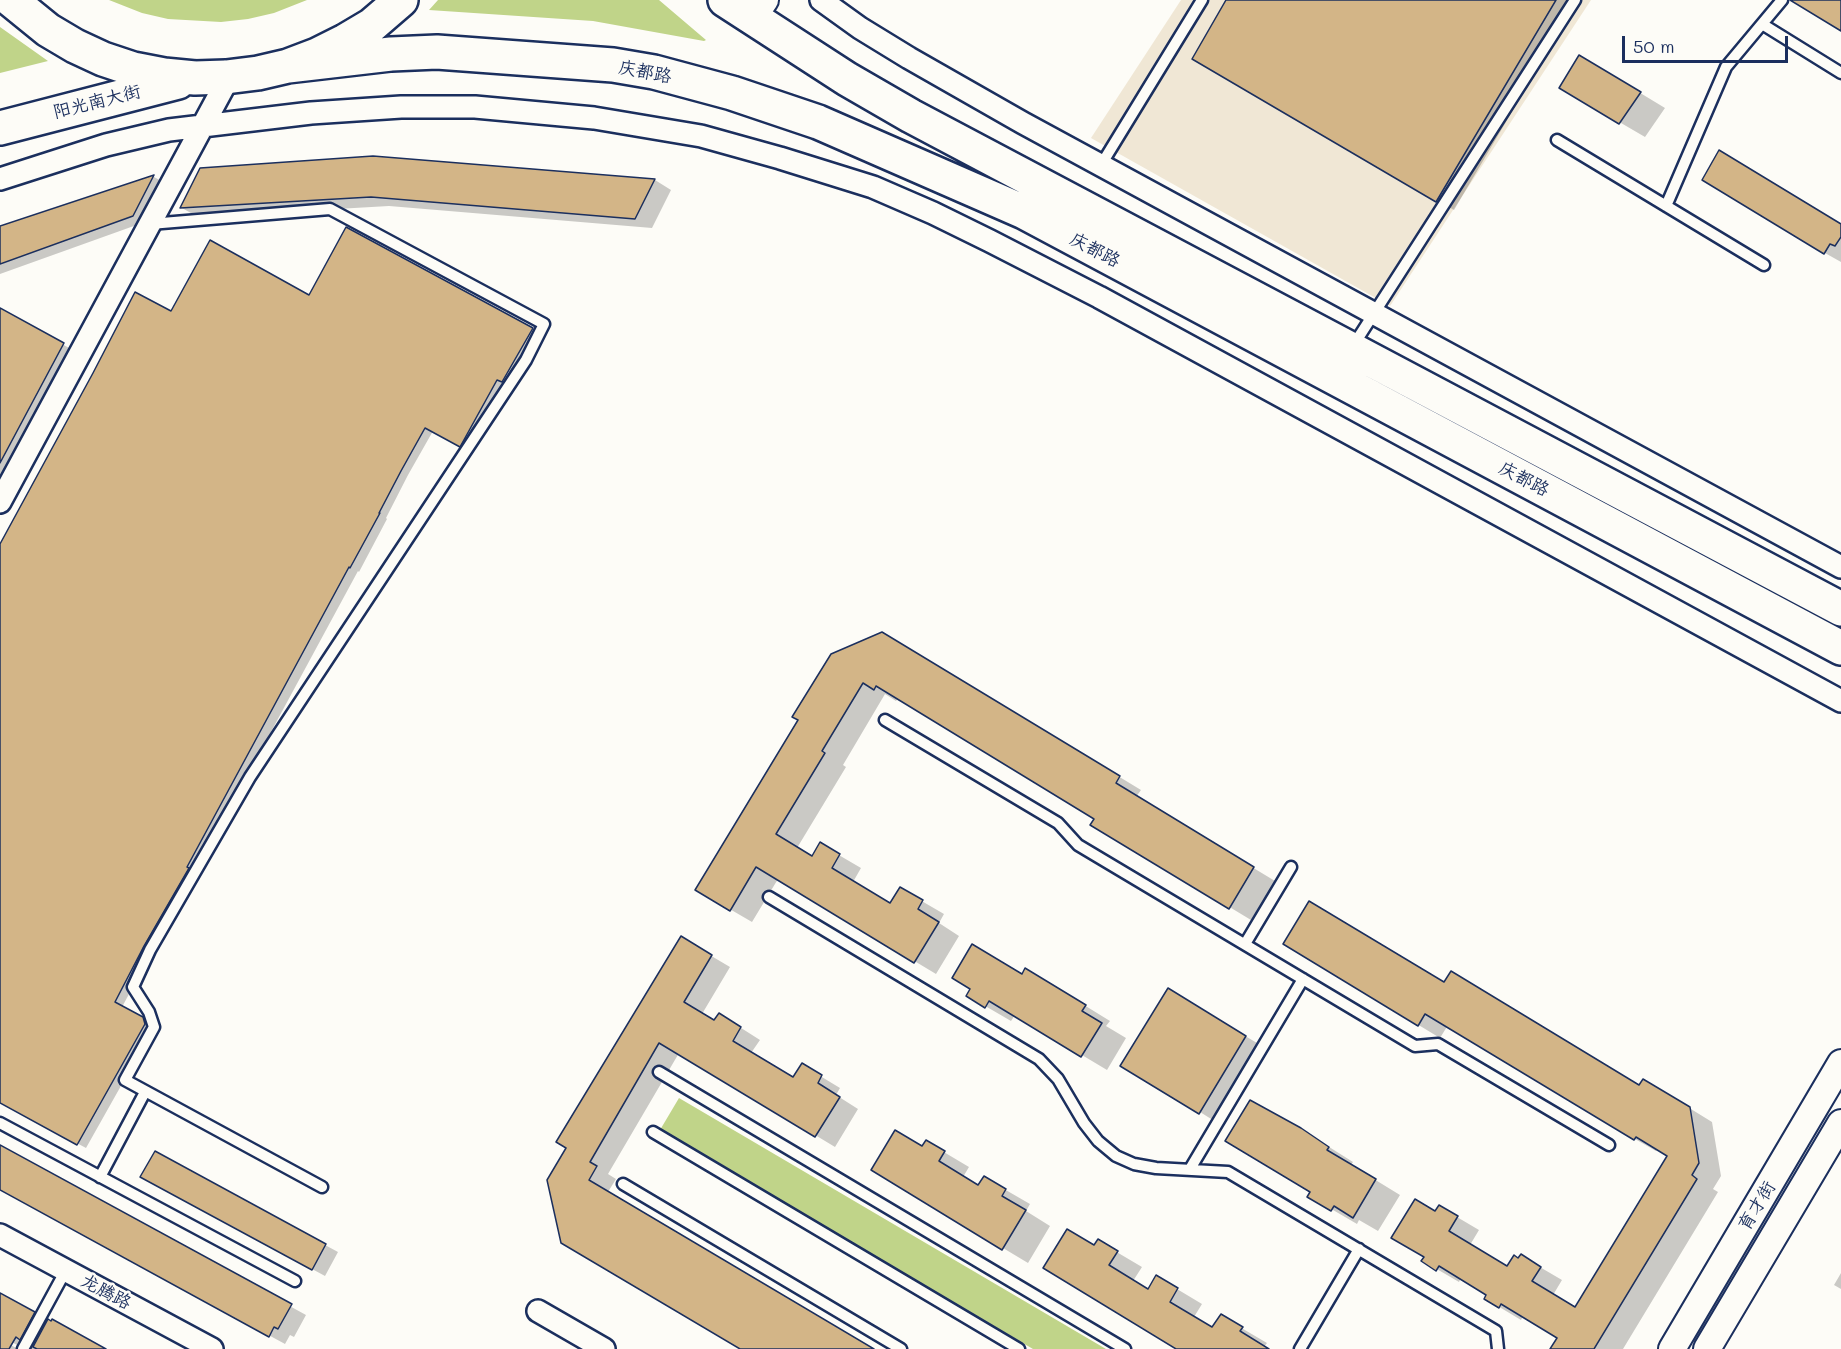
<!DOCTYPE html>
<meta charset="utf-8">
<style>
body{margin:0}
#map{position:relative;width:1841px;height:1349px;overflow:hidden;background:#fdfcf7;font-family:Mali,sans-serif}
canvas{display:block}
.scale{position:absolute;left:1622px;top:36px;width:166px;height:27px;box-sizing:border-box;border:3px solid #1b2f5e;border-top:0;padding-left:8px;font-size:18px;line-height:21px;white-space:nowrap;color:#1b2f5e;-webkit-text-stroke:4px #fdfcf7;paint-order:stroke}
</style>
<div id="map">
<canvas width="1841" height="1349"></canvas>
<div class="scale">50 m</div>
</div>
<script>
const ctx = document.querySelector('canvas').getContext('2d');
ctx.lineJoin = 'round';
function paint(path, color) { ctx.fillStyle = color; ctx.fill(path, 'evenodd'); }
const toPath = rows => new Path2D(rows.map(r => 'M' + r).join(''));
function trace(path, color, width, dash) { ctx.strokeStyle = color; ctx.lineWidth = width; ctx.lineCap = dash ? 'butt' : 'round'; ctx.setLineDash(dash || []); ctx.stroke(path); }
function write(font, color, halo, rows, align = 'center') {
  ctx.font = font + ' Mali,"LXGW WenKai TC",sans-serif'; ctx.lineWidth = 5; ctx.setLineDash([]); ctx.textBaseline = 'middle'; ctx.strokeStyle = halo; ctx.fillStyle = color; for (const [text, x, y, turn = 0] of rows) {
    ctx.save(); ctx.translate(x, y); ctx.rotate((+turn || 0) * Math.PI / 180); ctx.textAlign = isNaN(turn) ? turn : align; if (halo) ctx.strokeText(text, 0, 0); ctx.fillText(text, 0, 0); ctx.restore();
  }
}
paint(toPath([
 [1181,0,1591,0,1390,306,1091,138]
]), '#f0e7d5');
paint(toPath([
 [109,0,307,0,274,13,248,19,221,22,168,19,142,13],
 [438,0,659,0,706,40,704,41,593,21,429,10],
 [0,27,48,61,0,73],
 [679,1098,1106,1349,1033,1349,660,1130]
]), '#c0d489');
paint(toPath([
 [1228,0,1578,0,1454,210,1194,58],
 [1604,71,1665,108,1645,137,1561,88],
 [373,157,655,180,671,190,652,228,389,206,198,217,182,208],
 [154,177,165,183,145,222,0,274,0,227],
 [1704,180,1841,225,1841,262,1825,253],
 [347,229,541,334,468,450,433,431,408,475,386,518,387,519,359,572,358,571,122,1007,151,1023,153,1029,86,1148,0,1102,0,547,171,313,310,297],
 [0,310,71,349,0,482],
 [904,646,1141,790,1136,797,1275,881,1251,920,1092,824,1096,818,898,698,896,701,885,694,843,765,846,767,797,848,812,857,820,844,861,868,853,882,891,905,901,889,944,914,939,923,959,936,936,974,778,879,752,922,697,890,800,720],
 [681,938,730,967,702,1014,715,1022,738,1026,760,1040,751,1053,794,1079,802,1065,840,1088,836,1095,858,1109,835,1147,679,1053,608,1174,616,1179,608,1192,871,1349,743,1349,549,1181],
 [1285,944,1445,984,1640,1086,1665,1093,1712,1122,1721,1176,1713,1189,1718,1192,1623,1349,1552,1349,1559,1337,1523,1316,1521,1320,1486,1299,1489,1295,1461,1278,1459,1282,1423,1261,1435,1213,1440,1207,1479,1230,1470,1245,1508,1267,1521,1256,1562,1280,1553,1295,1576,1309,1669,1155,1658,1149,1656,1151,1635,1139,1448,1025,1440,1038],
 [1050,984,1110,1021,1106,1026,1126,1038,1107,1070,1015,1015,1011,1021,968,996],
 [1185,1000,1262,1046,1216,1122,1200,1112],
 [1251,1102,1326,1145,1353,1162,1351,1165,1400,1195,1378,1231,1359,1220,1357,1224,1309,1196,1312,1191],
 [927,1142,969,1167,963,1177,979,1187,985,1178,1030,1204,1026,1211,1050,1226,1028,1263,873,1170,923,1148],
 [0,1147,306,1315,294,1337,290,1335,285,1344,0,1189],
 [155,1153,338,1252,325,1276,155,1184],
 [1098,1241,1142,1267,1133,1281,1149,1290,1157,1277,1202,1304,1194,1317,1213,1329,1221,1316,1267,1343,1264,1347,1267,1349,1179,1349,1045,1268,1095,1247],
 [1841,1273,1841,1289,1834,1285],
 [0,1295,51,1323,103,1349,24,1349,10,1341,9,1344,18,1349,0,1349]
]), '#0003');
const building = toPath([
 [1226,0,1556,0,1436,202,1192,59,1226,0],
 [1790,0,1841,0,1841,31,1790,0],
 [1579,55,1641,92,1619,124,1559,88,1579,55],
 [1719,150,1841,224,1841,237,1835,246,1830,244,1824,254,1702,180,1719,150],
 [373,156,655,179,635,219,371,197,180,208,200,168,373,156],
 [154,175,133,216,0,264,0,226,154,175],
 [346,227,533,328,502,382,497,380,460,447,425,428,401,471,379,513,380,513,350,568,349,567,187,867,189,868,144,946,115,1002,143,1017,145,1024,77,1145,0,1103,0,544,93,373,135,292,171,311,210,240,309,295,346,227],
 [0,308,64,343,0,463,0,308],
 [882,632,1120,776,1116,783,1254,867,1229,909,1090,825,1094,819,876,686,874,690,863,683,822,751,825,753,776,834,812,856,820,842,840,854,832,868,890,903,900,887,923,900,918,909,939,922,914,963,756,867,730,911,695,890,798,720,792,717,831,654,882,632],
 [1309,901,1444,982,1451,971,1639,1085,1643,1079,1690,1107,1699,1163,1692,1175,1697,1179,1594,1349,1550,1349,1557,1338,1501,1304,1499,1308,1484,1299,1486,1295,1439,1266,1436,1271,1421,1261,1424,1257,1391,1238,1415,1199,1435,1211,1439,1205,1458,1216,1449,1231,1507,1266,1514,1255,1518,1258,1521,1254,1541,1267,1532,1281,1575,1307,1667,1156,1636,1137,1634,1140,1425,1014,1418,1026,1283,944,1309,901],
 [681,936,712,955,684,1002,714,1020,719,1013,741,1027,733,1041,793,1077,802,1063,822,1075,818,1083,840,1097,815,1137,659,1043,590,1162,597,1166,589,1180,874,1349,740,1349,561,1243,547,1180,566,1148,556,1142,681,936],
 [972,944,1022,974,1025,968,1086,1005,1082,1011,1102,1023,1081,1057,989,1001,985,1008,966,996,970,989,952,978,972,944],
 [1168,988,1246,1036,1199,1114,1120,1066,1168,988],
 [1250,1100,1301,1128,1329,1147,1327,1150,1376,1179,1353,1218,1334,1206,1331,1211,1307,1197,1310,1192,1225,1141,1250,1100],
 [895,1130,922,1146,926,1140,945,1151,939,1161,978,1185,984,1176,1006,1189,1002,1196,1026,1210,1002,1250,871,1170,895,1130],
 [0,1145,292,1304,278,1329,274,1327,269,1337,0,1190,0,1145],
 [155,1151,326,1244,312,1270,140,1177,155,1151],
 [1067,1229,1094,1245,1098,1239,1118,1251,1109,1265,1148,1289,1156,1275,1178,1288,1170,1302,1212,1327,1221,1314,1243,1327,1240,1331,1269,1349,1176,1349,1043,1268,1067,1229],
 [0,1293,35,1312,20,1340,16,1337,9,1349,0,1349,0,1293],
 [48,1319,51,1321,52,1319,106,1349,37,1349,33,1347,48,1319]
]);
paint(building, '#d3b587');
trace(building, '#1b2f5e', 1.5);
const service = toPath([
 [1762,24,1841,73],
 [1557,140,1764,265],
 [1101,165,1202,0],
 [1666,206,1726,67,1782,0],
 [150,224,330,209,544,324,526,360,250,777,150,950,133,987,149,1012,154,1027,125,1080,322,1187],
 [1353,346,1575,0],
 [885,720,1058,823,1078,845,1415,1046,1438,1044,1609,1145],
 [769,897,1039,1059,1058,1079,1084,1123,1098,1141,1116,1156,1134,1164,1156,1168,1228,1172,1496,1331,1498,1349],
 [1245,944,1291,867],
 [659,1072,1125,1349],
 [0,1123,295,1281],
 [653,1132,1019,1349],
 [1190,1169,1303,979],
 [100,1177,145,1092],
 [623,1184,901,1349],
 [23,1349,66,1270],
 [1300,1349,1359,1249]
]);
const minor = toPath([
 [821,0,860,28,909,58,1023,123,1841,567],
 [0,179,106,145,169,130,311,113,401,107,475,107,594,118,701,136,780,158,873,187,933,213,990,241,1099,297,1841,701],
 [0,502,229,77],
 [0,1235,212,1349],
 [538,1311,604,1349]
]);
const tertiary = toPath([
 [752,19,765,0],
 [1672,1349,1841,1063],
 [1707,1349,1841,1123]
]);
const trunk = toPath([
 [11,0,48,30,75,46,103,59,133,69,164,75,195,78,226,77,258,73,288,66,317,55,345,41,372,25,401,0],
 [725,0,847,79,911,116,1841,609],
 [288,66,391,54,437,52,613,65,654,72,732,93,818,122,1024,212,1841,648],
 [0,128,178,82]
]);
trace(service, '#1b2f5e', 15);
trace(minor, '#1b2f5e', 26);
trace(tertiary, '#1b2f5e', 30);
trace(trunk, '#1b2f5e', 38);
trace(service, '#fdfcf7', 10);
trace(minor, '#fdfcf7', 21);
trace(tertiary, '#fdfcf7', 26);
trace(trunk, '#fdfcf7', 33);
write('18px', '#1b2f5e', '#fdfcf7', [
 ["庆都路",645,72,11],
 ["阳光南大街",97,102,-14],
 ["庆都路",1095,250,28],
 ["庆都路",1524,479,28],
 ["育才街",1757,1206,-59],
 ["龙腾路",106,1292,28]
]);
</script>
